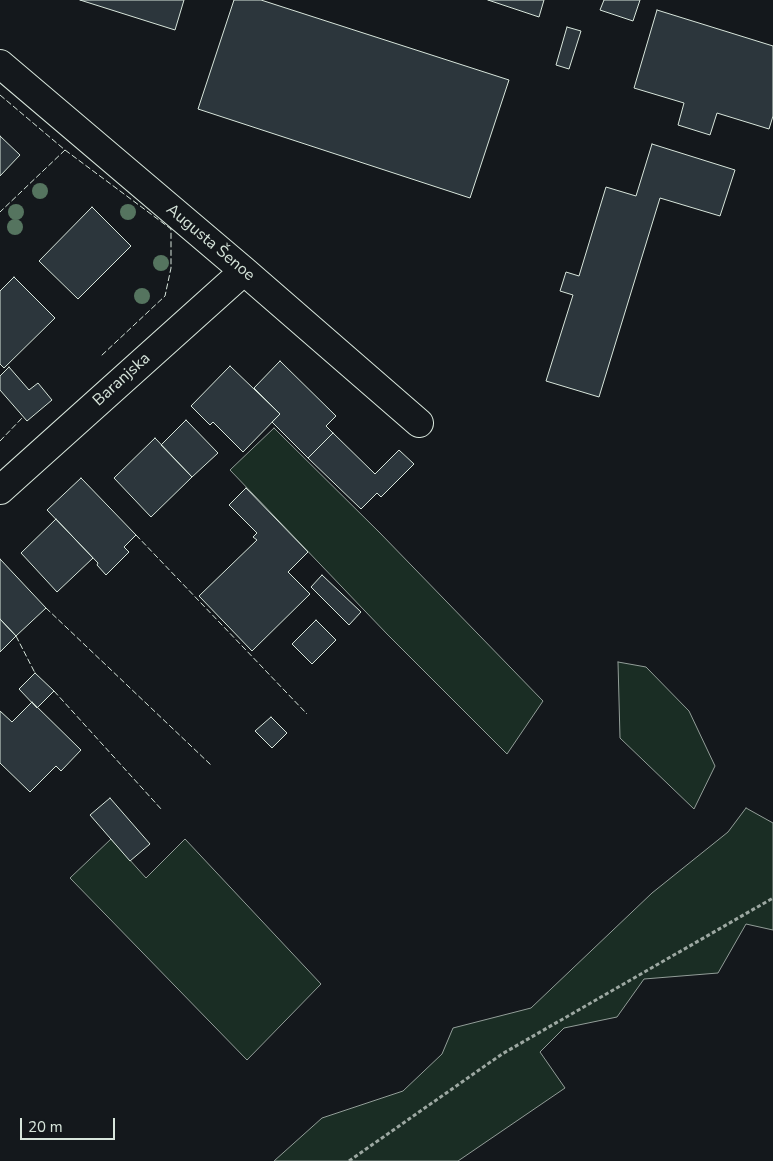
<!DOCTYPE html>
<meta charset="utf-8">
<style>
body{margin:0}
#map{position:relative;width:773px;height:1161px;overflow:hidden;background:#14181c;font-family:"Nunito Sans",sans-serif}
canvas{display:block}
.scale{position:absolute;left:20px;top:1118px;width:95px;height:22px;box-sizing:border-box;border:2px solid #d8e6dc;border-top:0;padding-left:6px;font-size:15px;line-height:18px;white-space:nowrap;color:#d8e6dc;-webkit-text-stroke:4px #14181c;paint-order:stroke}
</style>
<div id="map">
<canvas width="773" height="1161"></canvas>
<div class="scale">20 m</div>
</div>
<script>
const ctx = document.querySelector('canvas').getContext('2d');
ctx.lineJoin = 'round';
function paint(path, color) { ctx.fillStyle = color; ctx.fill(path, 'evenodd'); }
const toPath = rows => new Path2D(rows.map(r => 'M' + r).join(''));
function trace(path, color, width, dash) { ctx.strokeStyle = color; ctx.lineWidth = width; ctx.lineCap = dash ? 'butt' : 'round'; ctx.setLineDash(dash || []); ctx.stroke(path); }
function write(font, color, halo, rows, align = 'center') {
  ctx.font = font + ' "Nunito Sans",sans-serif'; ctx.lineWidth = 4; ctx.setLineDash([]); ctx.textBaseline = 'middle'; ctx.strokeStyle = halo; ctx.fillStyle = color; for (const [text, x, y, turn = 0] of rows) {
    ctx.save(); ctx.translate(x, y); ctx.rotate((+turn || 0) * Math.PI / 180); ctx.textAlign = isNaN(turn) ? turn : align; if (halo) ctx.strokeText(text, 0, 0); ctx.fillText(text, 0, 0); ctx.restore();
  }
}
const green = toPath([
 [274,428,380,533,543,701,507,754,387,634,230,470,274,428],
 [618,662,646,667,689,711,715,766,694,809,620,738,618,662],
 [746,808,773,823,773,930,746,924,718,973,644,979,617,1017,564,1028,540,1052,565,1088,458,1161,274,1161,322,1118,403,1091,442,1054,453,1028,531,1008,652,893,728,832,746,808],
 [111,839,146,878,185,839,321,984,247,1060,70,878,111,839]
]);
paint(green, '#1a2d24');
trace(green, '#939e99', 1);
const building = toPath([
 [80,0,184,0,175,30,80,0],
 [234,0,261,0,509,80,470,198,198,109,234,0],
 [488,0,544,0,539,17,488,0],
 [604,0,640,0,633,21,600,10,604,0],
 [657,10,773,46,773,116,769,129,717,113,710,135,678,125,684,103,634,88,657,10],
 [567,27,581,31,569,69,556,65,567,27],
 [0,136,20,155,0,176,0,136],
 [652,144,735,170,720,216,660,198,599,397,546,381,573,295,560,291,566,272,579,276,606,187,636,196,652,144],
 [92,207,131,246,78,299,39,261,92,207],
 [14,277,55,318,4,368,0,364,0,291,14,277],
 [280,361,336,416,326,426,333,433,308,458,272,422,280,414,254,388,280,361],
 [230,366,280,414,243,452,213,422,210,425,191,406,230,366],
 [9,367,29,390,38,383,52,400,27,421,0,390,0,376,9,367],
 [186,420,218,453,192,477,161,445,186,420],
 [333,433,375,474,399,450,414,464,381,497,377,493,361,509,308,458,333,433],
 [155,438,192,477,151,517,114,478,155,438],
 [81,478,136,535,124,547,129,552,106,575,97,565,98,563,47,510,81,478],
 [246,488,308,552,288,572,310,594,252,651,199,596,257,540,253,537,257,533,229,505,246,488],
 [56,519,93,558,57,592,21,553,56,519],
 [0,559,46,608,16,636,0,619,0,559],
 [322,575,361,612,349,625,311,587,322,575],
 [0,619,16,636,0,652,0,619],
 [316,620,336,640,312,664,292,644,316,620],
 [35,673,54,691,37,708,19,689,35,673],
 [32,702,81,750,61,771,56,766,30,792,0,763,0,711,12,722,32,702],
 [271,717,287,733,272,748,255,731,271,717],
 [110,798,150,844,130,861,90,815,110,798]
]);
paint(building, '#2c363c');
trace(building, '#d8e6dc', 1);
const street = toPath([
 [0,64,244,271,419,423],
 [0,490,244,271]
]);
trace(street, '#d8e6dc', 30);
trace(toPath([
 [349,1161,502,1054,773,898]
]), '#9da8a2', 3, [4, 2.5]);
trace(street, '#14181c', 28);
trace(toPath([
 [0,95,65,150,0,212],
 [65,150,171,229,171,268,165,296,101,356],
 [0,441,23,417],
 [136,535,307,714],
 [46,608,211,765],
 [16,636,35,673],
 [54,691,162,810]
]), '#d8e6dc', 1, [6, 2.5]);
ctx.fillStyle = '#55745f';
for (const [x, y] of [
 [40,191],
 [16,212],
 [128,212],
 [15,227],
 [161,263],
 [142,296]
]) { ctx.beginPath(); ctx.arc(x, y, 8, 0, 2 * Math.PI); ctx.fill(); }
write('16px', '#d8e6dc', '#14181c', [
 ["Augusta Šenoe",210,243,40],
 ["Baranjska",122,380,-42]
]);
</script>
